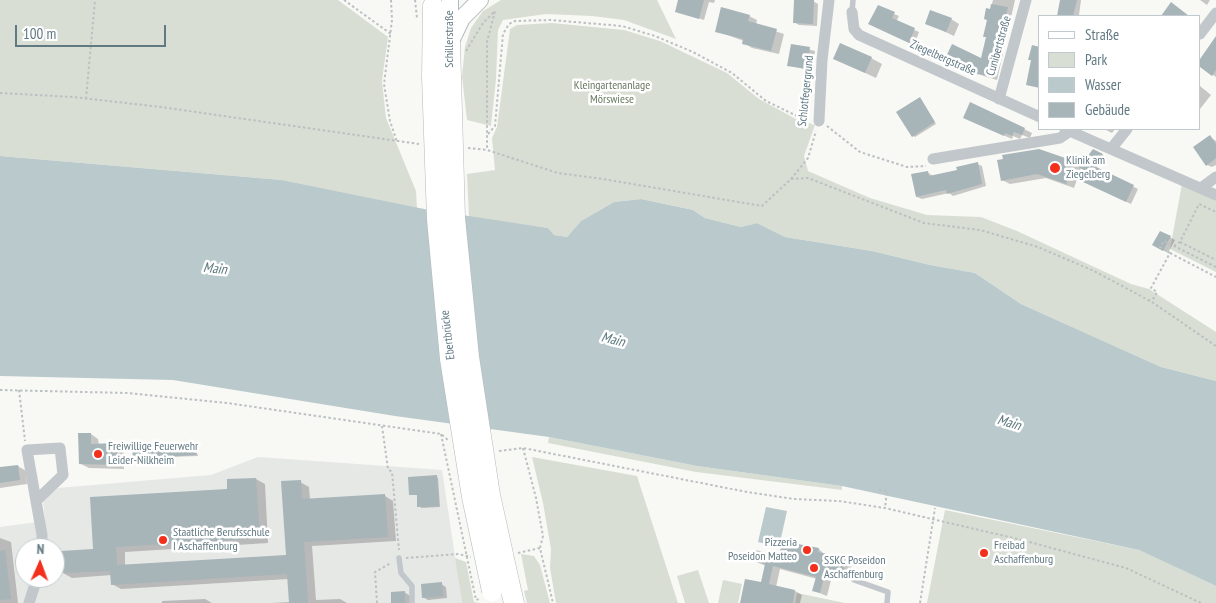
<!DOCTYPE html>
<meta charset="utf-8">
<style>
body{margin:0}
#map{position:relative;width:1216px;height:603px;overflow:hidden;background:#f8f8f5;font-family:"PT Sans Narrow",sans-serif}
canvas{display:block}
.legend{position:absolute;left:1038px;top:15px;width:162px;height:115px;box-sizing:border-box;background:#fff;border:1px solid #c0c9cd;margin:0;padding:6px 9px;list-style:none;font-size:15px;color:#617983}
.legend li{display:flex;align-items:center;gap:10px;height:25px}
.legend b{width:25px;border:1px solid #c0c9cd}
.north{position:absolute;left:15px;top:538px;width:50px;height:50px;box-sizing:border-box;background:#fff;border:1px solid #c0c9cd;border-radius:50%;rotate:2deg;font-size:14px;font-weight:700;line-height:20px;text-align:center;color:#617983}
.north::after{content:'';display:block;margin:auto;width:18px;height:22px;background:#f2301c;clip-path:polygon(50% 0,100% 100%,50% 72%,0 100%)}
.scale{position:absolute;left:15px;top:25px;width:151px;height:22px;box-sizing:border-box;border:2px solid #617983;border-top:0;padding-left:6px;font-size:15px;line-height:18px;white-space:nowrap;color:#617983;-webkit-text-stroke:4px #fff;paint-order:stroke}
</style>
<div id="map">
<canvas width="1216" height="603"></canvas>
<ul class="legend">
<li><b style="height:6px;background:#fff"></b>Straße</li>
<li><b style="height:14px;background:#d9ded4"></b>Park</li>
<li><b style="height:14px;background:#b9c9cc"></b>Wasser</li>
<li><b style="height:14px;background:#a7b4b8"></b>Gebäude</li>
</ul>
<div class="north">N</div>
<div class="scale">100 m</div>
</div>
<script>
const ctx = document.querySelector('canvas').getContext('2d');
ctx.lineJoin = 'round';
function paint(path, color) { ctx.fillStyle = color; ctx.fill(path, 'evenodd'); }
const toPath = rows => new Path2D(rows.map(r => 'M' + r).join(''));
function trace(path, color, width, dash) { ctx.strokeStyle = color; ctx.lineWidth = width; ctx.lineCap = dash ? 'butt' : 'round'; ctx.setLineDash(dash || []); ctx.stroke(path); }
function write(font, color, halo, rows, align = 'center') {
  ctx.font = font + ' "PT Sans Narrow",sans-serif'; ctx.lineWidth = 5; ctx.setLineDash([]); ctx.textBaseline = 'middle'; ctx.strokeStyle = halo; ctx.fillStyle = color; for (const [text, x, y, turn = 0] of rows) {
    ctx.save(); ctx.translate(x, y); ctx.rotate((+turn || 0) * Math.PI / 180); ctx.textAlign = isNaN(turn) ? turn : align; if (halo) ctx.strokeText(text, 0, 0); ctx.fillText(text, 0, 0); ctx.restore();
  }
}
paint(toPath([
 [258,457,442,470,462,603,0,603,0,527,45,521,43,500,58,488,211,475],
 [25,548,55,548,55,578,25,578]
]), '#e6e8e6');
paint(toPath([
 [0,0,338,0,388,37,382,81,386,118,416,191,417,208,282,180,0,156],
 [501,0,657,0,676,39,624,20,592,16,546,14,503,20,498,30,496,79,491,126,467,120,462,76,465,47,471,28,483,11],
 [552,23,624,30,660,41,727,73,759,99,796,119,815,125,804,156,808,171,870,198,927,215,981,217,1017,231,1131,284,1149,289,1216,332,1216,381,1161,367,1021,304,975,273,930,265,872,251,785,237,757,223,741,227,705,218,693,210,641,199,614,202,581,221,567,237,554,235,548,228,469,217,467,174,495,170,492,138,497,127,510,29,517,25],
 [1182,184,1216,199,1216,272,1170,249],
 [549,437,697,466,842,486,842,490,696,472,548,443],
 [532,457,637,476,678,603,556,603,550,568,551,549,543,503],
 [945,510,1139,550,1216,586,1216,603,927,603],
 [521,554,534,556,540,565,550,603,527,603,524,591,528,590],
 [455,558,466,562,474,602,479,603,462,603],
 [698,570,709,603,685,603,677,576],
 [723,580,742,584,738,603,718,603],
 [797,593,845,603,795,603]
]), '#d9ded4');
paint(toPath([
 [0,156,282,180,429,210,548,228,554,235,567,237,581,221,614,202,641,199,693,210,705,218,741,227,757,223,785,237,872,251,930,265,975,273,1021,304,1161,367,1216,381,1216,586,1139,550,842,486,697,466,549,437,395,416,173,380,0,376],
 [766,507,787,511,779,547,758,542]
]), '#b9c9cc');
paint(toPath([
 [680,0,715,0,714,3,709,2,704,20,676,11],
 [993,0,1015,0,997,80,984,76,952,61,982,59,987,37,988,20,985,19,990,11],
 [1062,0,1081,0,1079,15,1090,16,1058,16],
 [1200,0,1210,0,1207,5],
 [813,1,818,4,817,26,799,25,794,22],
 [894,14,899,16,896,22,919,32,914,45,875,26],
 [749,16,757,20,756,25,784,34,779,54,752,48,744,43,744,41,716,31],
 [951,19,959,24,954,36,926,23],
 [1216,38,1216,77,1200,66,1200,61],
 [792,45,815,51,812,71,788,65],
 [871,58,882,64,876,78,835,59],
 [1200,86,1211,95,1200,109],
 [920,99,936,124,915,137,913,136],
 [973,122,1024,129,1032,133,1030,138,1022,135,1020,139,1013,136,1012,139],
 [1104,129,1115,129,1112,133],
 [1210,137,1216,141,1216,165,1212,167,1207,165],
 [1039,150,1076,164,1088,159,1093,151,1103,155,1107,158,1096,168,1138,189,1131,204,1089,184,1089,173,1081,168,1074,188,1046,178,1010,184,1002,180],
 [977,164,982,166,986,186,953,196,949,193,922,199,917,197,927,172,933,176,958,171],
 [1161,232,1175,240,1168,253,1154,245],
 [91,434,98,439,99,445,116,445,124,449,124,469,89,468,81,464],
 [195,446,198,456,134,458,143,447,145,449],
 [18,466,26,471,27,484,0,488,0,469],
 [436,477,438,478,440,507,421,508,418,495,410,495],
 [256,479,265,484,268,543,125,552,125,566,287,556,300,482,309,487,310,500,385,496,393,501,396,541,312,546,316,600,340,599,347,603,271,603,290,602,288,579,121,589,112,584,112,575,72,578,63,573,95,550,229,490,228,481],
 [0,538,11,542,18,603,0,603],
 [819,549,825,555,845,559,852,563,849,580,832,576,827,596,814,591,817,579,780,569,776,587,795,591,802,595,800,603,742,603,762,584,766,566,754,561],
 [441,584,446,587,447,598,428,600,423,597],
 [404,592,412,597,413,603,393,603],
 [205,599,212,603,234,603,162,603,162,601]
]), '#0003');
paint(toPath([
 [678,0,704,0,699,19,675,12],
 [794,0,814,0,813,24,793,23],
 [1060,0,1077,0,1073,16,1057,16],
 [1171,2,1189,16,1161,16],
 [991,4,1008,7,992,77,977,74,945,59,952,44,981,58,986,37,983,37,987,20,984,19,986,8,990,9],
 [878,5,895,12,892,18,915,28,909,43,868,24],
 [721,7,750,15,748,21,777,29,771,51,742,44,743,39,715,32],
 [930,10,952,18,946,32,925,24],
 [1216,36,1216,70,1212,76,1200,67,1200,59],
 [840,43,872,57,865,73,833,59],
 [791,44,810,47,807,69,787,66],
 [1032,45,1040,47,1040,88,1026,85,1031,60,1028,60],
 [920,97,935,122,912,137,896,112],
 [970,102,1025,128,1022,135,1014,132,1012,136,1005,133,1004,136,963,118],
 [1210,135,1216,144,1216,158,1206,166,1193,147],
 [1039,149,1074,161,1066,184,1037,174,1001,181,997,160,1003,159,1002,155],
 [1093,149,1103,154,1092,165,1134,185,1126,202,1083,182,1087,173,1075,164,1082,154,1087,157],
 [978,162,982,184,947,194,946,190,916,197,911,174,928,171,929,176,957,170,956,167],
 [1160,231,1171,236,1163,251,1152,245],
 [78,433,91,433,91,444,116,443,117,465,79,464],
 [143,445,143,448,195,445,196,455,133,459,132,446],
 [18,465,20,480,0,483,0,467],
 [437,475,439,506,417,507,417,495,409,495,408,477],
 [256,478,260,538,116,547,117,565,286,555,281,481,301,480,302,499,385,494,388,537,304,542,308,603,289,603,287,574,111,585,110,571,62,573,61,551,93,549,90,497,227,489,227,479],
 [782,541,819,548,818,552,846,558,842,577,825,573,820,593,812,591,816,577,773,566,769,584,795,590,793,603,740,603,745,579,761,582,765,564,752,561,755,550,779,556],
 [5,550,11,599,0,600,0,551],
 [442,582,443,596,422,598,421,584],
 [405,591,405,603,391,603,391,592]
]), '#a7b4b8');
const primary = toPath([
 [450,38,450,0],
 [450,43,462,18,480,0]
]);
const highway = toPath([
 [450,43,451,77],
 [432,77,433,6],
 [510,586,514,603]
]);
trace(primary, '#b4bbbe', 18);
trace(highway, '#b4babd', 21);
trace(toPath([
 [344,0,391,34],
 [391,0,392,20,384,84,390,121,397,142],
 [415,0,417,18],
 [466,51,483,23,495,11,487,42,487,150],
 [0,93,73,97,161,107,419,144],
 [86,99,95,0],
 [827,126,860,152,907,167,926,166],
 [488,134,495,126,503,34,509,24,515,21,551,20,622,26,655,36,693,52,732,73,766,101,799,117,809,119],
 [468,148,487,150,558,173,603,179,762,206,791,179,808,158,816,131],
 [791,179,808,178,924,223,980,230,1038,247,1094,271,1152,302,1216,346],
 [1180,242,1216,260],
 [1174,246,1180,242,1199,204,1216,212],
 [1170,253,1216,277],
 [1148,301,1154,298,1157,292,1151,288,1170,253,1160,247,1164,241,1216,267],
 [0,390,127,393,227,403,441,434,448,440],
 [19,390,25,441],
 [382,426,388,469,392,472,399,550],
 [441,434,476,600,479,599],
 [523,448,536,498,543,536,540,548,553,603],
 [499,451,523,448,747,492,794,499,839,501,885,508,1022,540,1126,568,1201,603],
 [879,490,887,491,885,508],
 [518,553,540,548],
 [406,558,458,554,471,557],
 [377,603,375,572,391,563],
 [920,603,935,508]
]), '#bbc0c2', 2, [2.5, 2.5]);
trace(toPath([
 [852,12,853,0],
 [399,558,401,573,412,586,412,603],
 [854,580,888,592,887,603]
]), '#c1c7ca', 5.5);
trace(toPath([
 [852,12,854,29,859,35,1040,117],
 [1200,34,1216,13],
 [999,99,1026,0],
 [819,121,822,60,829,0],
 [1065,129,1216,195],
 [1111,149,1127,129],
 [933,159,1060,138,1070,131],
 [1201,188,1216,177],
 [37,500,63,475,60,448,27,450,42,535,42,548],
 [29,603,37,578]
]), '#c1c7ca', 11);
trace(primary, '#fff', 16);
trace(highway, '#fff', 20);
const highwayBridge = toPath([
 [432,77,437,219,450,359,472,497,492,591],
 [451,77,455,218,469,357,490,495,510,586]
]);
trace(highwayBridge, '#b4babd', 21, []);
trace(highwayBridge, '#fff', 20);
for (const [x, y, r, color] of [
 [1055,168,6,"#f2301c"],
 [98,454,5,"#f2301c"],
 [163,540,5,"#f2301c"],
 [807,550,5,"#f2301c"],
 [984,553,5,"#f2301c"],
 [814,568,5,"#f2301c"]
]) { const dot = new Path2D(); dot.arc(x, y, r, 0, 2 * Math.PI); ctx.fillStyle = color; ctx.fill(dot); trace(dot, '#fff', 2); }
write('12px', '#617983', '#fff', [
 ["Schillerstraße",450,39,-90],
 ["Cunibertstraße",999,46,-74],
 ["Ziegelbergstraße",943,58,24],
 ["Schlotfegergrund",806,91,-84],
 ["Ebertbrücke",448,335,-97]
]);
write('12px', '#687a60', '#fff', [
 ["Kleingartenanlage",612,86],
 ["Mörswiese",612,100]
]);
write('12px', '#617983', '#fff', [
 ["Klinik am",1066,161],
 ["Ziegelberg",1066,175],
 ["Freiwillige Feuerwehr",108,447],
 ["Leider-Nilkheim",108,461],
 ["Staatliche Berufsschule",173,533],
 ["I Aschaffenburg",173,547],
 ["Pizzeria",797,543,"right"],
 ["Poseidon Matteo",797,557,"right"],
 ["Freibad",994,546],
 ["Aschaffenburg",994,560],
 ["SSKC Poseidon",824,561],
 ["Aschaffenburg",824,575]
], 'left');
write('italic 14px', '#5b787d', '#fff', [
 ["Main",215,269,6],
 ["Main",613,340,14],
 ["Main",1009,423,17]
]);
</script>
